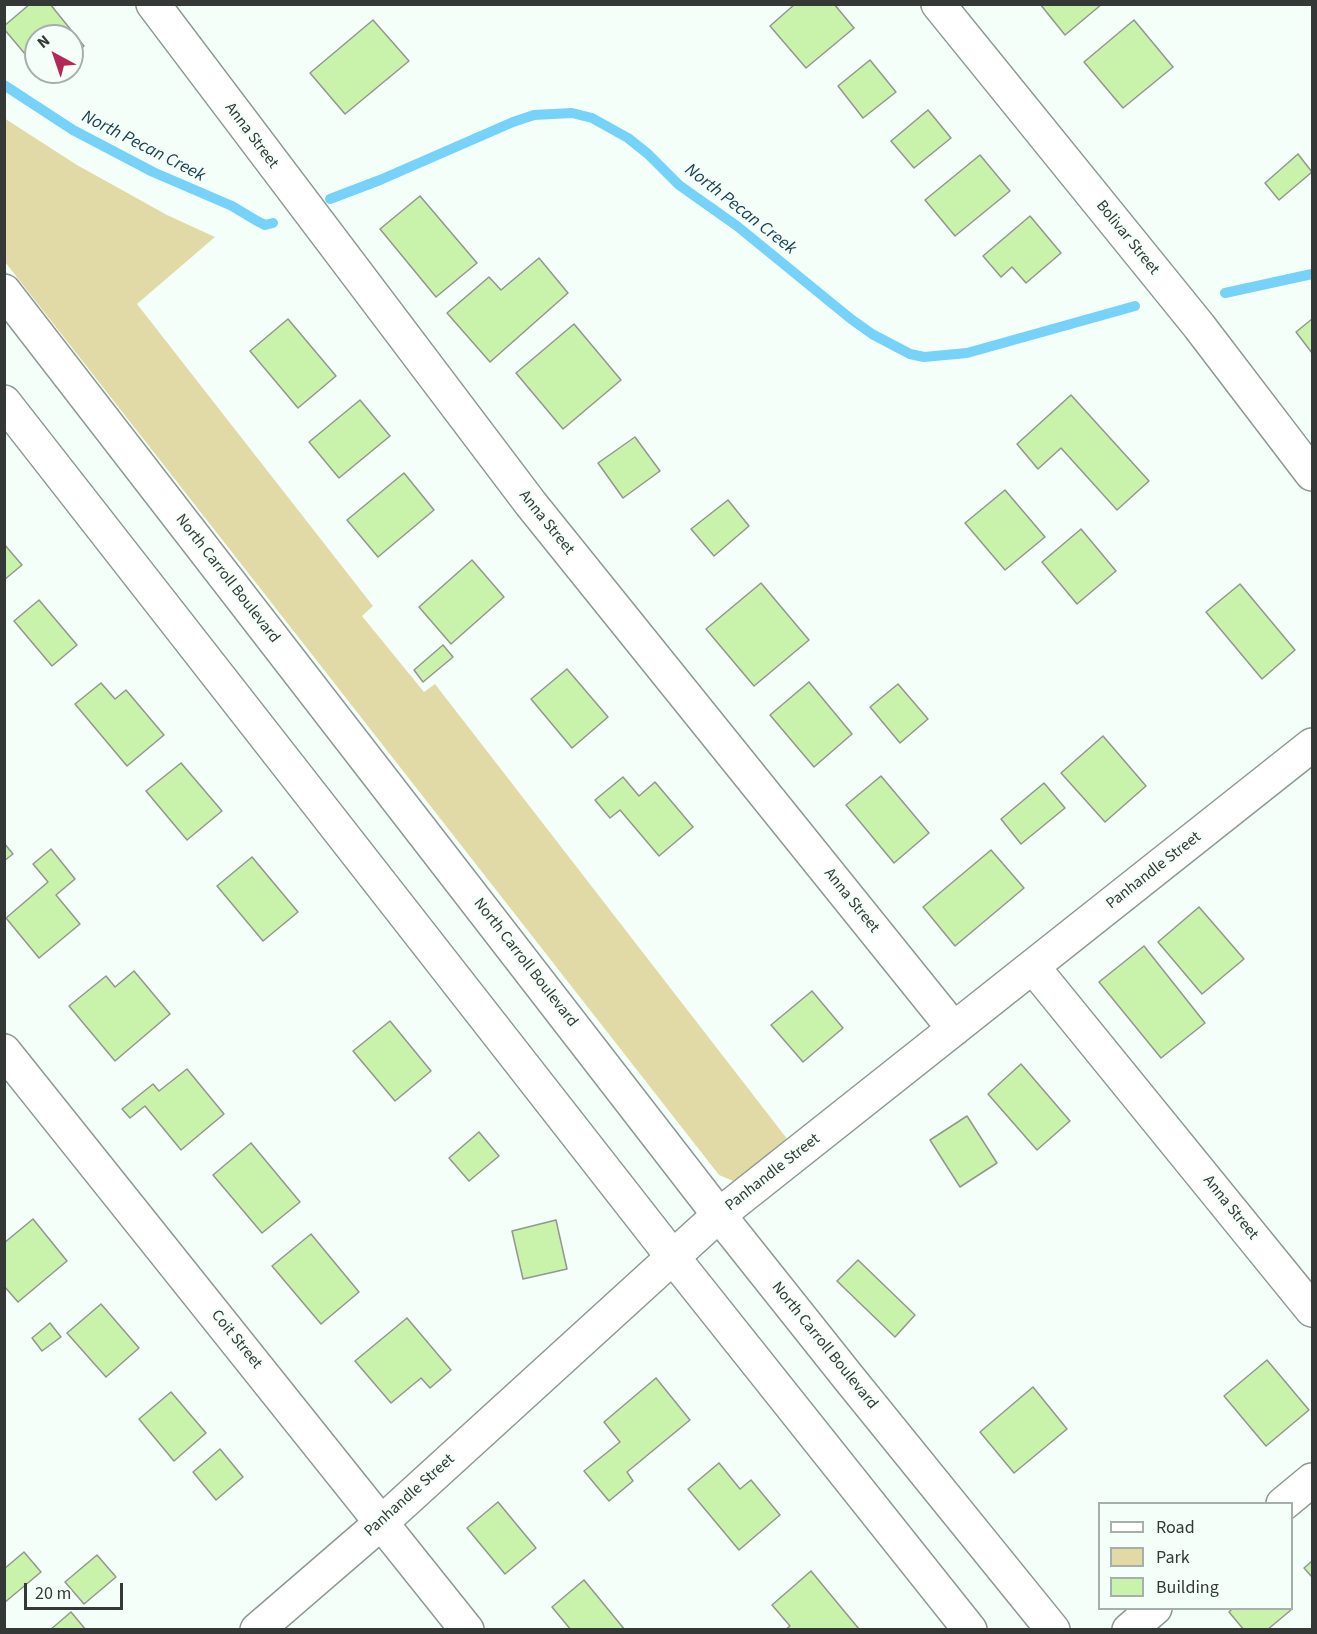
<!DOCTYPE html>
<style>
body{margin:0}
#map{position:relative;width:1317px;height:1634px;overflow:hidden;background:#f4fff9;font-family:"Source Sans 3",sans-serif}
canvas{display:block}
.frame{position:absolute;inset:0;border:6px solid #343836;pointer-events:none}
.legend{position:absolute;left:1098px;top:1502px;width:195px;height:108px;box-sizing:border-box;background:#f4fff9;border:2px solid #a7afab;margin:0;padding:8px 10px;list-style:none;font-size:18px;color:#343836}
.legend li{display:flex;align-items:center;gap:12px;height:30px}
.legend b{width:30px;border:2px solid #a7afab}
.north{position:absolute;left:24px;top:24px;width:60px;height:60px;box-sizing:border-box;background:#f4fff9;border:2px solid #a7afab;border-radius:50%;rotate:320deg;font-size:16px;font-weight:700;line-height:24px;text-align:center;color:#343836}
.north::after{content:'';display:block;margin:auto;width:21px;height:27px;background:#b62759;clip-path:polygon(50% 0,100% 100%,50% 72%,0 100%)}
.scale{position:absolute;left:24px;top:1583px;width:99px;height:27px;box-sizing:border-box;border:3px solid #343836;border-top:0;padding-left:8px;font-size:18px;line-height:21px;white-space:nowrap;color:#343836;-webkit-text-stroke:4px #f4fff9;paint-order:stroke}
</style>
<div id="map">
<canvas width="1317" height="1634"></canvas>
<div class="frame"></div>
<ul class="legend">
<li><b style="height:8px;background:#fff"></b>Road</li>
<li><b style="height:16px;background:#e2daa6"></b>Park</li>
<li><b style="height:16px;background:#c9f3ab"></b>Building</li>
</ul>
<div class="north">N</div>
<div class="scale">20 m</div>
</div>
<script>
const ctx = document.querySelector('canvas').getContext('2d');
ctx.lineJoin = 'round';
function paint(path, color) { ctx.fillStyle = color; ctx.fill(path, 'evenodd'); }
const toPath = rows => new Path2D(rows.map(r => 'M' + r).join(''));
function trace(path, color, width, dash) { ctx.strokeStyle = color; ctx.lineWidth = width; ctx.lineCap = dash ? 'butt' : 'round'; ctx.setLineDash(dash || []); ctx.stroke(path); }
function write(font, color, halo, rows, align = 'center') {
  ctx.font = font + ' "Source Sans 3",sans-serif'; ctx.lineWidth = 4.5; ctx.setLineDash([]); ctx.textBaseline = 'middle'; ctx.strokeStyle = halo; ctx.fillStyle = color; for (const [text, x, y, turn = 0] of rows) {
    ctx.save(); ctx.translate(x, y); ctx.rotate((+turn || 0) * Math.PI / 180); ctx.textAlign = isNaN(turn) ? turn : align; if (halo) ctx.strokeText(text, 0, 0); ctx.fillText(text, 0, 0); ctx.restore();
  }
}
paint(toPath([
 [4,118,77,165,167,215,215,237,137,304,373,606,362,616,424,692,435,684,788,1140,745,1176,733,1181,719,1175,5,262]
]), '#e2daa6');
trace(toPath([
 [4,85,73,130,153,172,232,206,257,221,265,225,273,223],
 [330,199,380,180,513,122,534,115,572,113,592,118,628,138,648,154,679,185,737,226,851,319,872,334,910,354,924,357,967,353,1135,306],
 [1225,293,1312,274]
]), '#76d2f9', 10);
const building = toPath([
 [30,4,50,4,84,46,72,56,72,36,36,36,36,67,4,29,4,26,30,4],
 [795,4,834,4,854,28,806,68,770,26,795,4],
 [1040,4,1102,4,1065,35,1040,4],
 [373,20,409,61,345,114,310,73,373,20],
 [1134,20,1173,67,1123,108,1084,62,1134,20],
 [870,60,896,92,863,118,838,86,870,60],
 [40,72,53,72,46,78,40,72],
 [928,110,951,138,914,168,891,141,928,110],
 [1298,154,1312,172,1279,200,1265,183,1298,154],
 [980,155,1010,191,955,236,925,200,980,155],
 [420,196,477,263,436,297,380,229,420,196],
 [1030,216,1061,253,1026,283,1012,267,1001,277,983,256,1030,216],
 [539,258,568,293,490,362,447,313,489,277,501,290,539,258],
 [288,319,336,376,298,408,250,351,288,319],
 [1312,319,1312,353,1296,332,1312,319],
 [574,324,621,380,563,429,516,373,574,324],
 [1071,395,1149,481,1117,510,1061,448,1038,469,1017,444,1071,395],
 [360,400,390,436,339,478,309,442,360,400],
 [635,437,660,471,623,498,598,463,635,437],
 [404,473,434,510,378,557,347,520,404,473],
 [1005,490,1045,537,1005,570,965,523,1005,490],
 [728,500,749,526,714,556,691,529,728,500],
 [1081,529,1116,571,1077,604,1042,562,1081,529],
 [4,544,22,565,4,580,4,544],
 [472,560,504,597,451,644,419,607,472,560],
 [761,583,809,640,754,686,706,629,761,583],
 [1240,584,1295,650,1262,679,1206,612,1240,584],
 [39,600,77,645,52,666,14,621,39,600],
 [443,645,453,657,423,682,414,670,443,645],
 [567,669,608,717,572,748,531,699,567,669],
 [809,682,852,734,814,767,770,715,809,682],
 [101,683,115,699,126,690,164,735,127,766,75,704,101,683],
 [898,684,928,719,900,743,870,707,898,684],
 [1103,736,1146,786,1105,822,1061,773,1103,736],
 [181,763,222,811,187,840,146,791,181,763],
 [881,776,929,833,894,863,846,805,881,776],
 [623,777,639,796,655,782,693,827,659,856,620,810,610,818,595,800,623,777],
 [1044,783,1065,808,1021,844,1001,819,1044,783],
 [4,843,13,854,4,861,4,843],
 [51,849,75,879,56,895,80,924,39,958,6,918,48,882,33,864,51,849],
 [991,850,1024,888,955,946,923,907,991,850],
 [252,857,298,912,263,941,217,886,252,857],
 [1199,907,1244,959,1202,994,1158,942,1199,907],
 [1144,946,1205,1023,1161,1058,1099,982,1144,946],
 [134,971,170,1014,115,1061,69,1006,106,976,115,987,134,971],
 [812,991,843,1028,803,1062,771,1025,812,991],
 [390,1021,431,1071,395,1101,353,1051,390,1021],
 [1021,1064,1070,1121,1037,1150,988,1094,1021,1064],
 [187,1069,224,1114,181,1150,145,1106,130,1118,122,1109,153,1084,159,1091,187,1069],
 [967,1116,997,1163,960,1187,930,1140,967,1116],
 [479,1132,499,1156,469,1181,449,1158,479,1132],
 [251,1143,300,1202,262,1233,213,1175,251,1143],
 [33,1219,67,1261,18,1302,4,1286,4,1243,33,1219],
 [556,1220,567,1269,523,1279,512,1231,556,1220],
 [311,1234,359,1292,321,1324,272,1266,311,1234],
 [858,1260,915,1315,895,1337,837,1281,858,1260],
 [101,1304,139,1348,106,1377,67,1333,101,1304],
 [407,1318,451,1370,430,1388,421,1378,391,1403,355,1361,407,1318],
 [50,1323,61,1337,42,1351,32,1338,50,1323],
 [1267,1360,1309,1410,1266,1446,1224,1396,1267,1360],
 [656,1378,690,1420,627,1472,633,1481,609,1501,584,1471,620,1442,604,1422,656,1378],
 [1033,1387,1067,1429,1014,1473,980,1432,1033,1387],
 [171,1392,206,1433,174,1461,139,1419,171,1392],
 [220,1449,243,1477,216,1500,193,1472,220,1449],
 [719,1463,740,1489,751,1480,780,1515,739,1550,688,1489,719,1463],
 [498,1502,536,1548,505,1574,467,1528,498,1502],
 [24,1552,41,1572,4,1603,4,1569,24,1552],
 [97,1555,116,1577,84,1604,65,1582,97,1555],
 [1312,1561,1312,1577,1304,1568,1312,1561],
 [811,1571,859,1629,858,1630,785,1630,790,1626,772,1605,811,1571],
 [584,1580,625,1630,571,1630,552,1607,584,1580],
 [1233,1608,1290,1608,1291,1610,1267,1630,1244,1630,1229,1612,1233,1608],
 [71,1612,86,1630,50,1630,71,1612]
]);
paint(building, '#c9f3ab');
trace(building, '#92978f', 1.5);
const minor = toPath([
 [153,4,531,504,954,1029],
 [938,4,1199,326,1312,474],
 [1033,967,1312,1310],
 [4,1051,467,1630],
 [1283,1504,1312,1480],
 [257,1630,381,1523,719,1215,1312,745],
 [1129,1630,1155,1608]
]);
const major = toPath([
 [4,291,719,1215,848,1377,1053,1630],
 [4,402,672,1256,970,1630]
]);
trace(minor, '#8e9893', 36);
trace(major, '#8e9893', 36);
trace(minor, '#fff', 33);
trace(major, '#fff', 33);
write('16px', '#343836', '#f4fff9', [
 ["Anna Street",251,136,53],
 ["Bolivar Street",1127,238,51],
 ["Anna Street",546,523,51],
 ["North Carroll Boulevard",227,579,52],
 ["Panhandle Street",1154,871,-38],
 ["Anna Street",851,901,51],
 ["North Carroll Boulevard",525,963,52],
 ["Panhandle Street",773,1173,-38],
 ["Anna Street",1230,1208,51],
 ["Coit Street",236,1340,51],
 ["North Carroll Boulevard",824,1346,51],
 ["Panhandle Street",410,1496,-42]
]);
write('italic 18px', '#163f4f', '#f4fff9', [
 ["North Pecan Creek",143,147,27],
 ["North Pecan Creek",740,210,38]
]);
</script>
